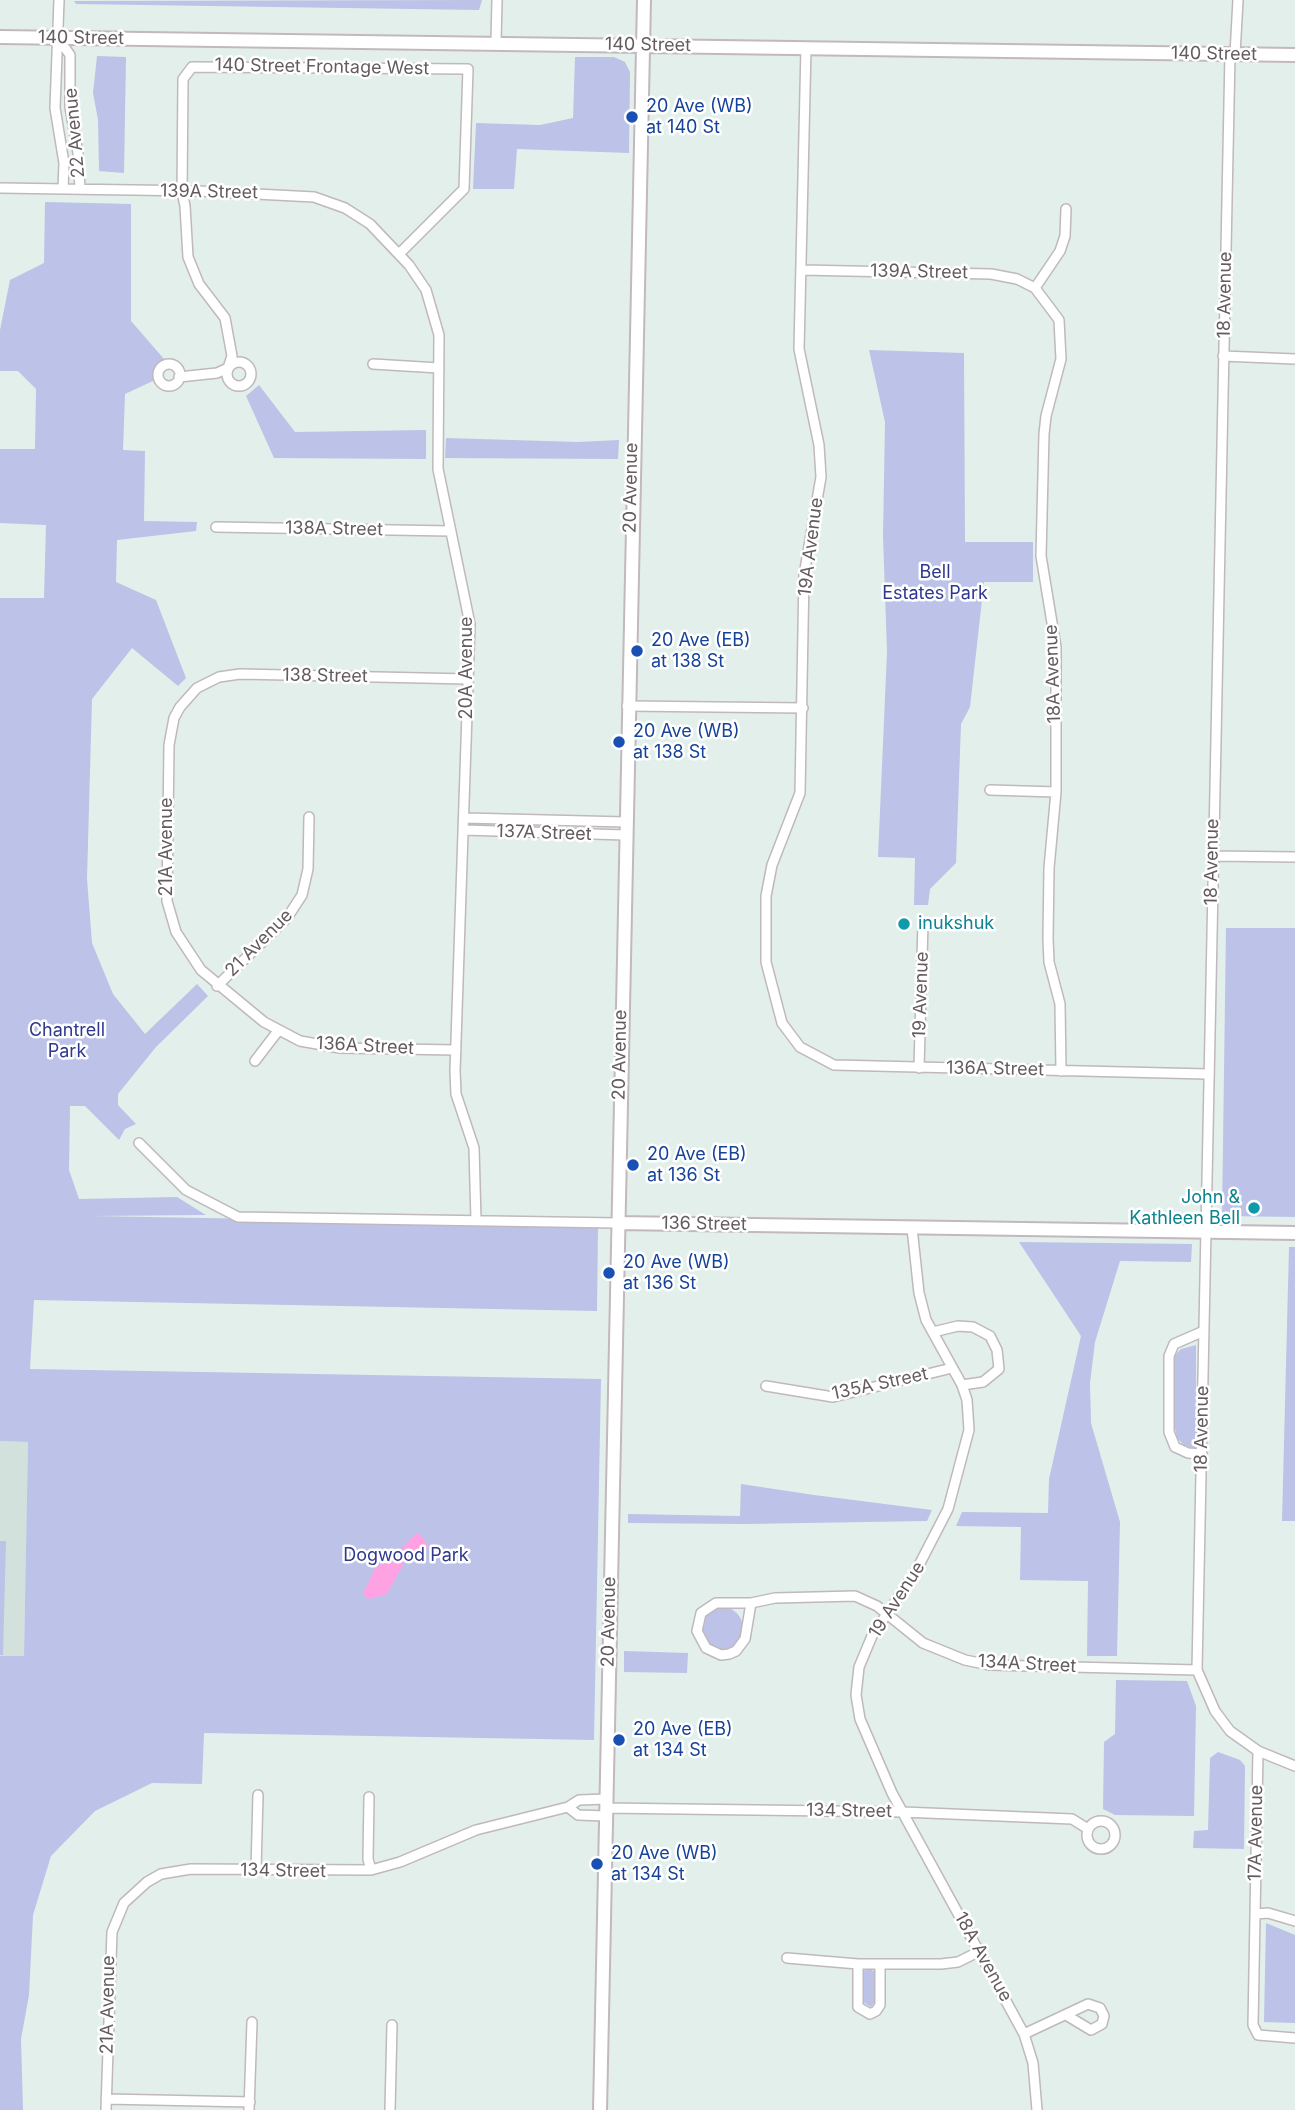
<!DOCTYPE html>
<style>
body{margin:0}
canvas{display:block;background:#e2efea}
</style>
<canvas width="1295" height="2110"></canvas>
<script>
const ctx = document.querySelector('canvas').getContext('2d');
ctx.lineJoin = 'round';
function paint(path, color) { ctx.fillStyle = color; ctx.fill(path, 'evenodd'); }
const toPath = rows => new Path2D(rows.map(r => 'M' + r).join(''));
function trace(path, color, width, dash) { ctx.strokeStyle = color; ctx.lineWidth = width; ctx.lineCap = dash ? 'butt' : 'round'; ctx.setLineDash(dash || []); ctx.stroke(path); }
function write(font, color, halo, rows, align = 'center') {
  ctx.font = font + ' Inter,sans-serif'; ctx.lineWidth = 5; ctx.setLineDash([]); ctx.textBaseline = 'middle'; ctx.strokeStyle = halo; ctx.fillStyle = color; for (const [text, x, y, turn = 0] of rows) {
    ctx.save(); ctx.translate(x, y); ctx.rotate((+turn || 0) * Math.PI / 180); ctx.textAlign = isNaN(turn) ? turn : align; if (halo) ctx.strokeText(text, 0, 0); ctx.fillText(text, 0, 0); ctx.restore();
  }
}
paint(toPath([
 [0,1441,28,1442,24,1657,0,1656]
]), '#d3e1dc');
paint(toPath([
 [482,0,479,10,76,4,74,1],
 [97,56,126,57,124,173,99,171,98,120,93,93],
 [575,57,614,57,625,62,630,72,629,153,517,149,514,189,473,189,476,123,540,125,573,118],
 [45,202,131,204,131,321,164,359,156,368,155,380,125,394,123,450,145,451,144,521,197,522,196,531,117,540,116,582,156,600,186,678,178,686,132,648,92,699,87,879,92,943,113,994,145,1034,197,984,208,996,156,1047,118,1094,118,1105,136,1124,125,1129,119,1140,85,1106,70,1106,69,1170,79,1199,177,1197,206,1215,92,1216,598,1225,597,1311,34,1300,30,1369,601,1379,594,1740,204,1733,202,1784,152,1783,95,1811,51,1856,33,1915,29,1995,21,2039,23,2110,0,2110,0,1656,24,1656,28,1442,0,1441,0,598,44,598,46,525,0,523,0,449,35,449,36,389,18,371,0,371,0,330,10,280,44,263],
 [869,350,964,353,965,542,1033,542,1033,582,984,582,970,707,961,724,956,863,930,889,928,905,914,905,915,858,878,857,887,652,883,536,885,422],
 [259,385,295,432,426,430,426,459,274,458,246,396],
 [446,438,578,442,619,440,618,459,445,458],
 [1226,928,1295,928,1295,1217,1222,1216],
 [1019,1242,1192,1244,1191,1262,1120,1261,1095,1342,1090,1383,1091,1423,1120,1522,1117,1656,1087,1656,1088,1581,1020,1580,1021,1527,956,1526,962,1512,1048,1513,1049,1479,1081,1336],
 [1289,1247,1295,1247,1295,1521,1282,1521],
 [1196,1345,1196,1449,1184,1445,1177,1438,1175,1428,1175,1355,1181,1349],
 [741,1484,814,1495,932,1510,927,1521,745,1524,628,1523,628,1514,740,1516],
 [0,1541,6,1541,3,1655,0,1655],
 '701 1628a21 21 0 1 1 42 0a21 21 0 1 1-42 0Z',
 [624,1651,688,1653,687,1673,624,1672],
 [1116,1680,1187,1681,1196,1706,1194,1816,1115,1815,1103,1809,1104,1742,1115,1734],
 [1218,1752,1240,1760,1245,1766,1244,1849,1193,1848,1194,1831,1208,1830,1210,1758],
 [1266,1923,1295,1935,1295,2023,1264,2022],
 [867,1968,876,1972,874,2003,871,2007,863,2002,863,1972]
]), '#bdc2e8');
paint(toPath([
 [416,1533,422,1536,428,1547,421,1555,405,1561,387,1594,368,1599,363,1594,375,1568,393,1557]
]), '#ffa2e3');
const street = toPath([
 [59,0,55,108,64,163,63,189],
 [58,38,70,55,70,107,78,153,80,189],
 [496,42,497,0],
 [806,48,799,349,819,445,821,477,804,575,800,793,772,865,766,896,766,962,782,1023,800,1047,834,1065,1207,1074],
 [1230,54,1197,1670,1215,1711,1230,1731,1258,1751,1295,1766],
 [1235,54,1238,0],
 [0,188,198,191,314,197,345,208,370,224,409,265,426,290,439,335,438,469,470,624,455,1071,456,1094,474,1148,476,1220],
 [802,270,991,274,1017,279,1035,288,1059,320,1061,359,1046,416,1044,434,1041,556,1056,647,1056,792,1049,868,1048,939,1049,962,1060,1004,1061,1071],
 [1035,288,1060,251,1065,236,1066,209],
 [1223,356,1295,359],
 '227 374a12 12 0 1 1 24 0a12 12 0 1 1-24 0Z',
 [373,364,439,368],
 '158 375a11 11 0 1 1 22 0a11 11 0 1 1-22 0Z',
 [179,377,217,373,228,368,232,356,225,318,199,284,188,257,185,206,182,192,183,79,192,67,468,69,464,189,399,254],
 [216,527,451,531],
 [627,706,803,708],
 [990,790,1056,792],
 [465,818,625,822],
 [464,830,625,835],
 [1213,856,1295,857],
 [217,986,287,918,302,895,308,869,309,817],
 [456,1050,340,1048,300,1041,264,1022,201,970,176,932,167,901,169,745,174,718,180,707,197,688,219,677,240,674,468,679],
 [255,1061,278,1031],
 [919,1068,923,923],
 [139,1143,186,1190,238,1217,617,1223],
 [912,1228,919,1293,926,1320,962,1385,967,1400,969,1430,948,1509,917,1569,872,1636,859,1667,856,1695,860,1719,892,1793,1024,2034,1033,2063,1037,2110],
 [933,1332,958,1326,973,1327,990,1336,997,1350,999,1369,983,1382,962,1385],
 [766,1386,833,1397,952,1368],
 [1202,1454,1188,1453,1175,1447,1169,1432,1169,1356,1174,1344,1204,1331],
 [716,1603,751,1603,745,1639,736,1651,729,1654,721,1655,706,1648,697,1631,701,1613,716,1603],
 [751,1603,775,1598,855,1596,877,1606,923,1643,965,1660,989,1665,1197,1670],
 [1258,1751,1253,2025,1258,2035,1295,2038],
 [369,1797,368,1859,371,1870],
 [568,1807,578,1815,606,1816],
 [606,1808,903,1812,1072,1819,1088,1829],
 '1087 1835a14 14 0 1 1 28 0a14 14 0 1 1-28 0Z',
 [256,1870,258,1795],
 [1255,1914,1268,1913,1295,1921],
 [787,1958,858,1964,941,1964,958,1962,980,1951],
 [858,1964,858,2007,870,2014,876,2011,880,2005,880,1964],
 [1024,2034,1088,2004,1100,2008,1104,2016,1102,2024,1091,2030,1066,2015],
 [106,2099,250,2102],
 [106,2110,112,1932,124,1903,147,1882,161,1874,191,1869,371,1870,400,1862,476,1830,568,1807,579,1800,606,1799],
 [249,2110,252,2022],
 [390,2110,392,2025]
]);
const secondary = toPath([
 [0,37,1295,55],
 [617,1223,1295,1233],
 [600,2110,644,0]
]);
trace(street, '#c0b8bc', 12);
trace(secondary, '#c2b8bd', 16);
trace(street, '#fff', 9);
trace(secondary, '#fff', 12);
for (const [x, y, r, color] of [
 [632,117,7,"#1a4fb4"],
 [637,651,7,"#1a4fb4"],
 [619,742,7,"#1a4fb4"],
 [904,924,7,"#0f9aa8"],
 [633,1165,7,"#1a4fb4"],
 [1254,1208,7,"#0f9aa8"],
 [609,1273,7,"#1a4fb4"],
 [619,1740,7,"#1a4fb4"],
 [597,1864,7,"#1a4fb4"]
]) { const dot = new Path2D(); dot.arc(x, y, r, 0, 2 * Math.PI); ctx.fillStyle = color; ctx.fill(dot); trace(dot, '#fff', 2.5); }
write('18px', '#645b60', '#fff', [
 ["140 Street",81,38,1],
 ["140 Street",648,45,1],
 ["140 Street",1214,54,1],
 ["140 Street Frontage West",322,67,1],
 ["22 Avenue",75,133,-95],
 ["139A Street",209,192,1],
 ["139A Street",919,272,1],
 ["18 Avenue",1225,295,-89],
 ["20 Avenue",631,488,-89],
 ["138A Street",334,529,1],
 ["19A Avenue",811,547,-83],
 ["20A Avenue",467,668,-90],
 ["18A Avenue",1053,674,-92],
 ["138 Street",325,676,1],
 ["137A Street",544,833,2],
 ["21A Avenue",167,847,-90],
 ["18 Avenue",1212,862,-89],
 ["21 Avenue",259,943,-45],
 ["19 Avenue",921,995,-88],
 ["136A Street",365,1046,3],
 ["20 Avenue",620,1055,-89],
 ["136A Street",995,1069,1],
 ["136 Street",704,1224,1],
 ["135A Street",880,1384,-12],
 ["18 Avenue",1202,1429,-89],
 ["19 Avenue",897,1600,-57],
 ["20 Avenue",609,1622,-89],
 ["134A Street",1027,1664,3],
 ["134 Street",849,1811,1],
 ["17A Avenue",1256,1833,-89],
 ["134 Street",283,1871,1],
 ["18A Avenue",983,1957,61],
 ["21A Avenue",108,2005,-89]
]);
write('18px', '#164399', '#fff', [
 ["20 Ave (WB)",646,107],
 ["at 140 St",646,128],
 ["20 Ave (EB)",651,641],
 ["at 138 St",651,662],
 ["20 Ave (WB)",633,732],
 ["at 138 St",633,753],
 ["20 Ave (EB)",647,1155],
 ["at 136 St",647,1176],
 ["20 Ave (WB)",623,1263],
 ["at 136 St",623,1284],
 ["20 Ave (EB)",633,1730],
 ["at 134 St",633,1751],
 ["20 Ave (WB)",611,1854],
 ["at 134 St",611,1875]
], 'left');
write('18px', '#30388e', '#fff', [
 ["Bell",935,573],
 ["Estates Park",935,594],
 ["Chantrell",67,1031],
 ["Park",67,1052],
 ["Dogwood Park",406,1556]
]);
write('18px', '#0d838f', '#fff', [
 ["inukshuk",918,924],
 ["John &",1240,1198,"right"],
 ["Kathleen Bell",1240,1219,"right"]
], 'left');
</script>
